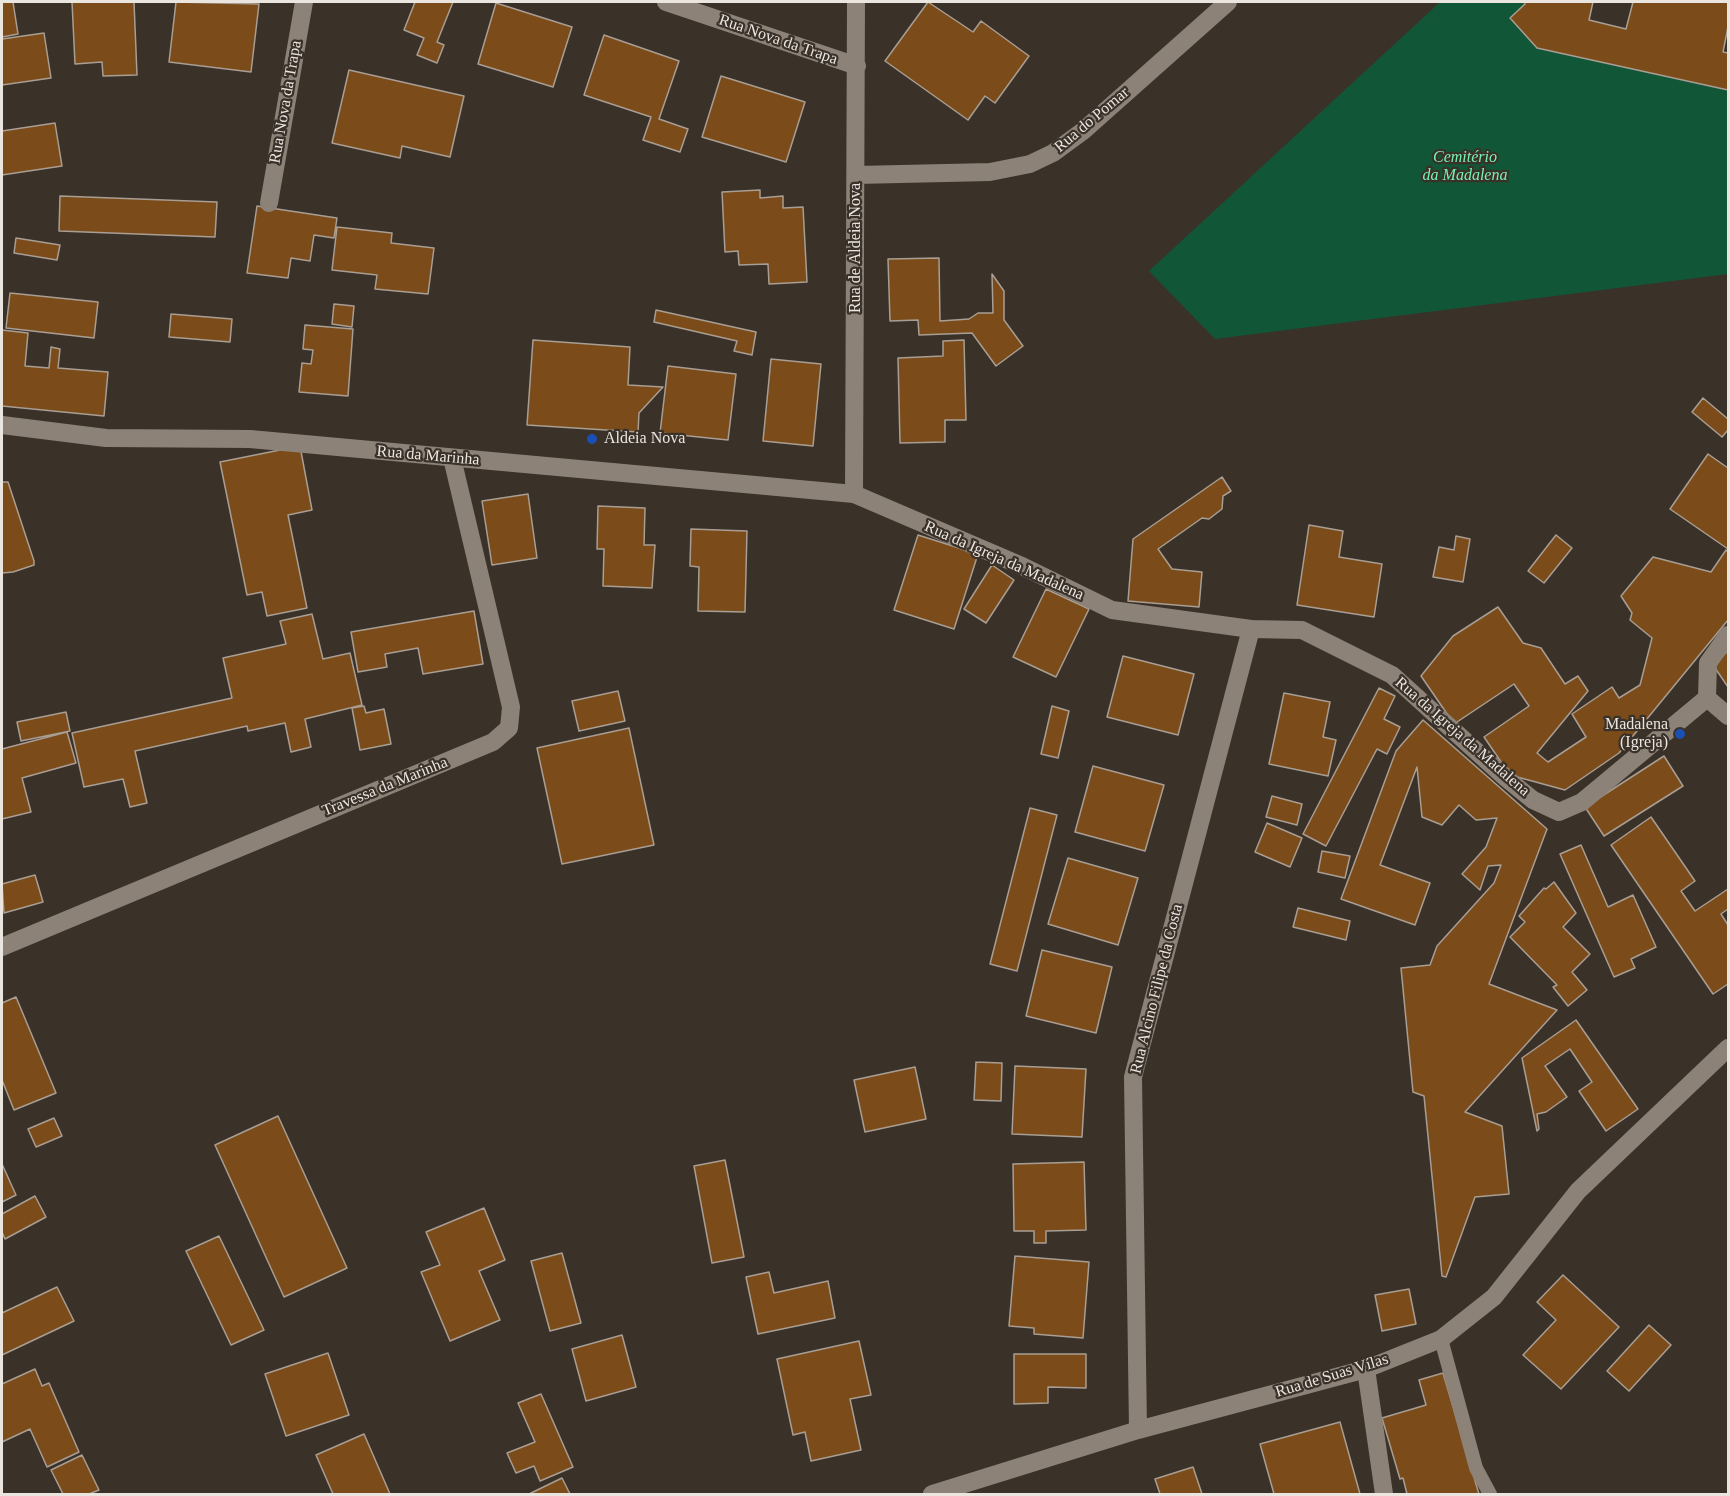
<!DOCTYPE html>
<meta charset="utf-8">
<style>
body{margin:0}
#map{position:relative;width:1730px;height:1496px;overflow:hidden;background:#3a3129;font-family:Georgia,serif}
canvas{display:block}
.frame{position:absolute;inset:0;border:3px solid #ebe5e0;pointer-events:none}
</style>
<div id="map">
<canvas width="1730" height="1496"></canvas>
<div class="frame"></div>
</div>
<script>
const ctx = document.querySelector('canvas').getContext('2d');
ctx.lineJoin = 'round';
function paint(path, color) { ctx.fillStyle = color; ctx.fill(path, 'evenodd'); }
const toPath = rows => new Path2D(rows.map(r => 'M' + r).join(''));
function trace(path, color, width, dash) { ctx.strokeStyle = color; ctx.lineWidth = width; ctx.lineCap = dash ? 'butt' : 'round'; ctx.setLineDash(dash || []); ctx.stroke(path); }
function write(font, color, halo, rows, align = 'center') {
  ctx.font = font + ' Georgia,serif'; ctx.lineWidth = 4.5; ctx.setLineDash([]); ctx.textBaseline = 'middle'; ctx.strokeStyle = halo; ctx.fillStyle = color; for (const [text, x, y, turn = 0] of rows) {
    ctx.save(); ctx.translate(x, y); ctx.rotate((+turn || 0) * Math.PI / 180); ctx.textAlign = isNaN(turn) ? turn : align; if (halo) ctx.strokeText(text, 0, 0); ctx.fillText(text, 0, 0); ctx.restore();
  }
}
paint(toPath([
 [1440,2,1524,2,1525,4,1510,18,1537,48,1728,90,1728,274,1215,339,1149,271]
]), '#125638');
const building = toPath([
 [2,2,13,2,18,34,2,37,2,2],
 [72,2,134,2,137,75,103,76,102,62,75,64,72,2],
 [176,2,259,4,251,72,169,62,176,2],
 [415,2,453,2,437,42,444,45,437,63,417,55,424,38,404,30,415,2],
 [928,2,973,32,981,21,1029,56,995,103,985,96,968,120,885,61,928,2],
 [1524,2,1593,2,1589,20,1626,29,1633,2,1728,2,1728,27,1723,52,1728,53,1728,90,1537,48,1510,18,1525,4,1524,2],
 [496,3,572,27,553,87,478,64,496,3],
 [44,33,51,78,2,85,2,39,44,33],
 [604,35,679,61,659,119,688,129,680,152,643,140,651,117,584,95,604,35],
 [349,70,464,96,450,157,402,146,400,158,332,143,349,70],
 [721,76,805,102,786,162,702,137,721,76],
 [55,123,62,166,2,175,2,131,55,123],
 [760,190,760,198,783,196,783,208,803,207,807,282,769,284,768,264,739,265,738,251,725,252,722,192,760,190],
 [60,196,217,202,215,237,59,231,60,196],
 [257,206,337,218,334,238,314,235,310,261,291,258,288,278,247,273,257,206],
 [337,227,392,233,391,243,434,248,428,294,375,289,377,275,332,270,337,227],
 [16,238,60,245,57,260,14,253,16,238],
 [939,258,940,321,969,319,978,313,993,313,992,274,1004,291,1004,320,1023,346,996,366,972,333,919,335,918,320,890,321,888,259,939,258],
 [10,293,98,302,94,338,6,328,10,293],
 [334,304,354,306,352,327,332,324,334,304],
 [656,310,756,332,752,355,734,351,737,341,654,322,656,310],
 [171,314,232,319,230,342,169,337,171,314],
 [305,325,353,329,348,396,299,392,302,363,311,364,313,350,303,349,305,325],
 [2,330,28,333,25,366,49,368,51,347,60,349,58,368,108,372,104,416,2,406,2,330],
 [533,340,630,347,628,385,663,387,639,413,638,432,527,425,533,340],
 [964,340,966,420,945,420,945,442,900,443,898,358,943,356,943,341,964,340],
 [771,359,821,364,813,446,763,441,771,359],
 [668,366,736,374,728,440,660,433,668,366],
 [1703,398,1728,419,1728,430,1722,437,1692,412,1703,398],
 [300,446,312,510,288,515,307,608,267,616,262,592,247,595,220,462,300,446],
 [1708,454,1728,468,1728,549,1670,509,1708,454],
 [1222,477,1231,491,1223,496,1222,509,1209,519,1202,518,1158,549,1172,569,1202,572,1199,607,1128,601,1133,539,1222,477],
 [2,482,8,482,34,561,34,565,13,572,2,573,2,482],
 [528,494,537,558,492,565,482,501,528,494],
 [598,506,645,508,644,545,655,545,652,588,603,586,604,549,597,549,598,506],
 [1309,525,1343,531,1339,557,1382,564,1374,617,1297,605,1309,525],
 [691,529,747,531,745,612,698,611,699,567,690,566,691,529],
 [918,535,978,554,954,629,894,610,918,535],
 [1556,535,1572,548,1544,583,1528,571,1556,535],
 [1456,536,1470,539,1463,582,1433,577,1439,547,1454,550,1456,536],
 [1726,550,1728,552,1728,620,1619,753,1565,790,1510,775,1484,737,1529,706,1514,684,1454,724,1421,676,1453,636,1498,607,1523,643,1541,648,1565,684,1578,676,1588,691,1537,753,1548,762,1586,737,1572,714,1612,687,1619,698,1640,685,1652,638,1630,620,1632,613,1621,596,1653,557,1711,572,1726,550],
 [992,565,1014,580,986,623,964,609,992,565],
 [1046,589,1089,609,1056,677,1013,657,1046,589],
 [474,611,483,664,423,674,418,648,385,654,387,667,358,672,351,632,474,611],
 [312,614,323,659,350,653,362,705,305,719,311,747,291,752,285,723,248,731,247,726,135,751,147,803,130,807,123,779,84,787,72,733,232,698,223,658,286,644,280,621,312,614],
 [1728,651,1728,687,1713,665,1728,651],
 [1123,656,1194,674,1178,735,1107,717,1123,656],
 [1379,688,1395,696,1384,719,1400,727,1387,754,1377,749,1326,846,1303,834,1379,688],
 [618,691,625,721,579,731,572,701,618,691],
 [1284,693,1330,702,1323,737,1336,740,1328,776,1269,764,1284,693],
 [364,706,366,713,384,709,391,744,360,750,352,708,364,706],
 [1052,706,1069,711,1058,758,1041,754,1052,706],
 [66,712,70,731,21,741,17,722,66,712],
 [1423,720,1547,829,1489,984,1557,1010,1465,1112,1502,1126,1509,1194,1475,1197,1446,1277,1442,1276,1424,1096,1413,1092,1401,968,1430,965,1437,946,1494,883,1501,865,1488,866,1480,890,1462,874,1486,847,1497,818,1476,820,1459,805,1442,825,1422,817,1417,767,1380,865,1430,883,1415,925,1341,899,1396,751,1423,720],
 [629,728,654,845,562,864,537,748,629,728],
 [67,732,76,763,22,778,31,812,2,819,2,749,67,732],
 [1664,756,1683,786,1604,836,1585,807,1664,756],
 [1093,766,1164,785,1145,851,1075,832,1093,766],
 [1272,796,1302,804,1297,825,1266,817,1272,796],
 [1030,808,1057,815,1017,971,990,964,1030,808],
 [1651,817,1695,881,1681,891,1695,911,1728,889,1728,909,1721,914,1728,925,1728,984,1713,994,1611,845,1651,817],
 [1267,823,1302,838,1290,867,1255,852,1267,823],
 [1581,845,1608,907,1633,895,1656,947,1631,959,1635,968,1614,977,1560,854,1581,845],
 [1322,851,1350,856,1345,878,1318,872,1322,851],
 [1068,858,1138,878,1118,945,1048,924,1068,858],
 [35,875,43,902,4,913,2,884,35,875],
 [1554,882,1576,913,1563,927,1590,954,1572,972,1587,990,1568,1006,1553,987,1557,985,1510,937,1525,922,1519,916,1544,888,1546,889,1554,882],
 [1298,908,1350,921,1346,940,1293,927,1298,908],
 [1042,950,1112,967,1096,1033,1026,1016,1042,950],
 [16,997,56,1093,14,1110,2,1080,2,1003,16,997],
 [1576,1020,1638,1109,1606,1131,1579,1091,1592,1082,1570,1049,1545,1066,1567,1097,1546,1112,1537,1114,1539,1129,1537,1131,1522,1058,1576,1020],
 [976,1062,1002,1063,1001,1101,974,1100,976,1062],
 [1015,1066,1086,1069,1082,1137,1012,1134,1015,1066],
 [915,1067,926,1119,865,1132,854,1080,915,1067],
 [278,1116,347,1268,284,1297,215,1145,278,1116],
 [54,1118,62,1136,36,1147,28,1129,54,1118],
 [725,1160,744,1257,712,1263,694,1166,725,1160],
 [1084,1162,1086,1230,1046,1231,1046,1243,1034,1243,1034,1231,1014,1231,1013,1164,1084,1162],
 [2,1164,16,1195,2,1202,2,1164],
 [35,1196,46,1217,5,1239,2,1232,2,1214,35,1196],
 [484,1208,505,1260,479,1271,500,1320,450,1341,421,1272,440,1265,426,1232,484,1208],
 [219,1236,264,1330,231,1345,186,1251,219,1236],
 [562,1253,581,1323,550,1331,531,1261,562,1253],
 [1015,1256,1089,1262,1083,1338,1034,1334,1034,1328,1009,1326,1015,1256],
 [769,1272,774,1293,828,1281,835,1318,758,1334,746,1277,769,1272],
 [1563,1275,1619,1327,1561,1389,1523,1355,1556,1320,1537,1302,1563,1275],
 [57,1287,74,1321,2,1355,2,1313,57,1287],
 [1409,1289,1416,1324,1382,1331,1375,1295,1409,1289],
 [1649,1325,1671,1345,1629,1391,1607,1371,1649,1325],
 [622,1335,636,1387,586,1401,572,1349,622,1335],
 [859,1341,871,1395,850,1399,861,1450,811,1461,805,1432,793,1435,777,1359,859,1341],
 [328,1353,349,1415,286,1436,265,1374,328,1353],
 [1014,1354,1086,1354,1086,1388,1048,1387,1048,1403,1014,1404,1014,1354],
 [35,1369,42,1386,49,1383,79,1452,47,1467,30,1429,2,1442,2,1384,35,1369],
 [1443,1373,1479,1494,1407,1494,1403,1478,1400,1479,1382,1418,1426,1405,1419,1380,1443,1373],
 [541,1394,573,1467,540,1481,534,1466,516,1473,507,1453,535,1442,518,1403,541,1394],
 [1340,1422,1360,1494,1274,1494,1260,1444,1340,1422],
 [364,1434,390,1494,333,1494,316,1455,364,1434],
 [82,1455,99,1490,89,1494,63,1494,51,1470,82,1455],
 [1193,1467,1202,1494,1160,1494,1155,1479,1193,1467],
 [562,1478,570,1494,529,1494,562,1478]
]);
paint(building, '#7b4c19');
trace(building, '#a99e94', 1.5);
trace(toPath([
 [1441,1339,1476,1468,1490,1494]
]), '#8c8278', 14);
trace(toPath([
 [666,2,857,66],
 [856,175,990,172,1030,164,1053,153,1083,131,1228,2],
 [269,203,304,2],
 [854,494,856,2],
 [1707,698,1728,716],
 [2,947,493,742,509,728,511,707,452,458],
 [1366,1369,1384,1494],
 [1138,1430,1133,1077,1251,629],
 [932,1494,1138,1430,1366,1369,1441,1339,1494,1297,1578,1191,1728,1048]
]), '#8c8278', 18);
trace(toPath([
 [2,425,106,438,250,439,854,494,1022,566,1112,610,1251,629,1302,630,1392,675,1506,778,1533,800,1559,812,1582,802,1707,698,1708,663,1728,635]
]), '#8c8278', 18);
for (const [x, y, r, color] of [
 [592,439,6,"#1a4fb4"],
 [1680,734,6,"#1a4fb4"]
]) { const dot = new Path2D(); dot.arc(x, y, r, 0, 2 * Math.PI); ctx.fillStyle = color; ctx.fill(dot); trace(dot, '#3a3129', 2); }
write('16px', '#ebe5e0', '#3a3129', [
 ["Rua Nova da Trapa",778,40,19],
 ["Rua Nova da Trapa",286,102,-80],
 ["Rua do Pomar",1092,120,-40],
 ["Rua de Aldeia Nova",856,248,-90],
 ["Rua da Marinha",428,456,5],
 ["Rua da Igreja da Madalena",1004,561,24],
 ["Rua da Igreja da Madalena",1462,737,41],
 ["Travessa da Marinha",385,787,-22],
 ["Rua Alcino Filipe da Costa",1157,989,-76],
 ["Rua de Suas Vílas",1332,1376,-17]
]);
write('italic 16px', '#78f3b4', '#3a3129', [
 ["Cemitério",1465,158],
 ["da Madalena",1465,176]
]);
write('16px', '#ebe5e0', '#3a3129', [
 ["Aldeia Nova",604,439],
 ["Madalena",1668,725,"right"],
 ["(Igreja)",1668,743,"right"]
], 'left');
</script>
